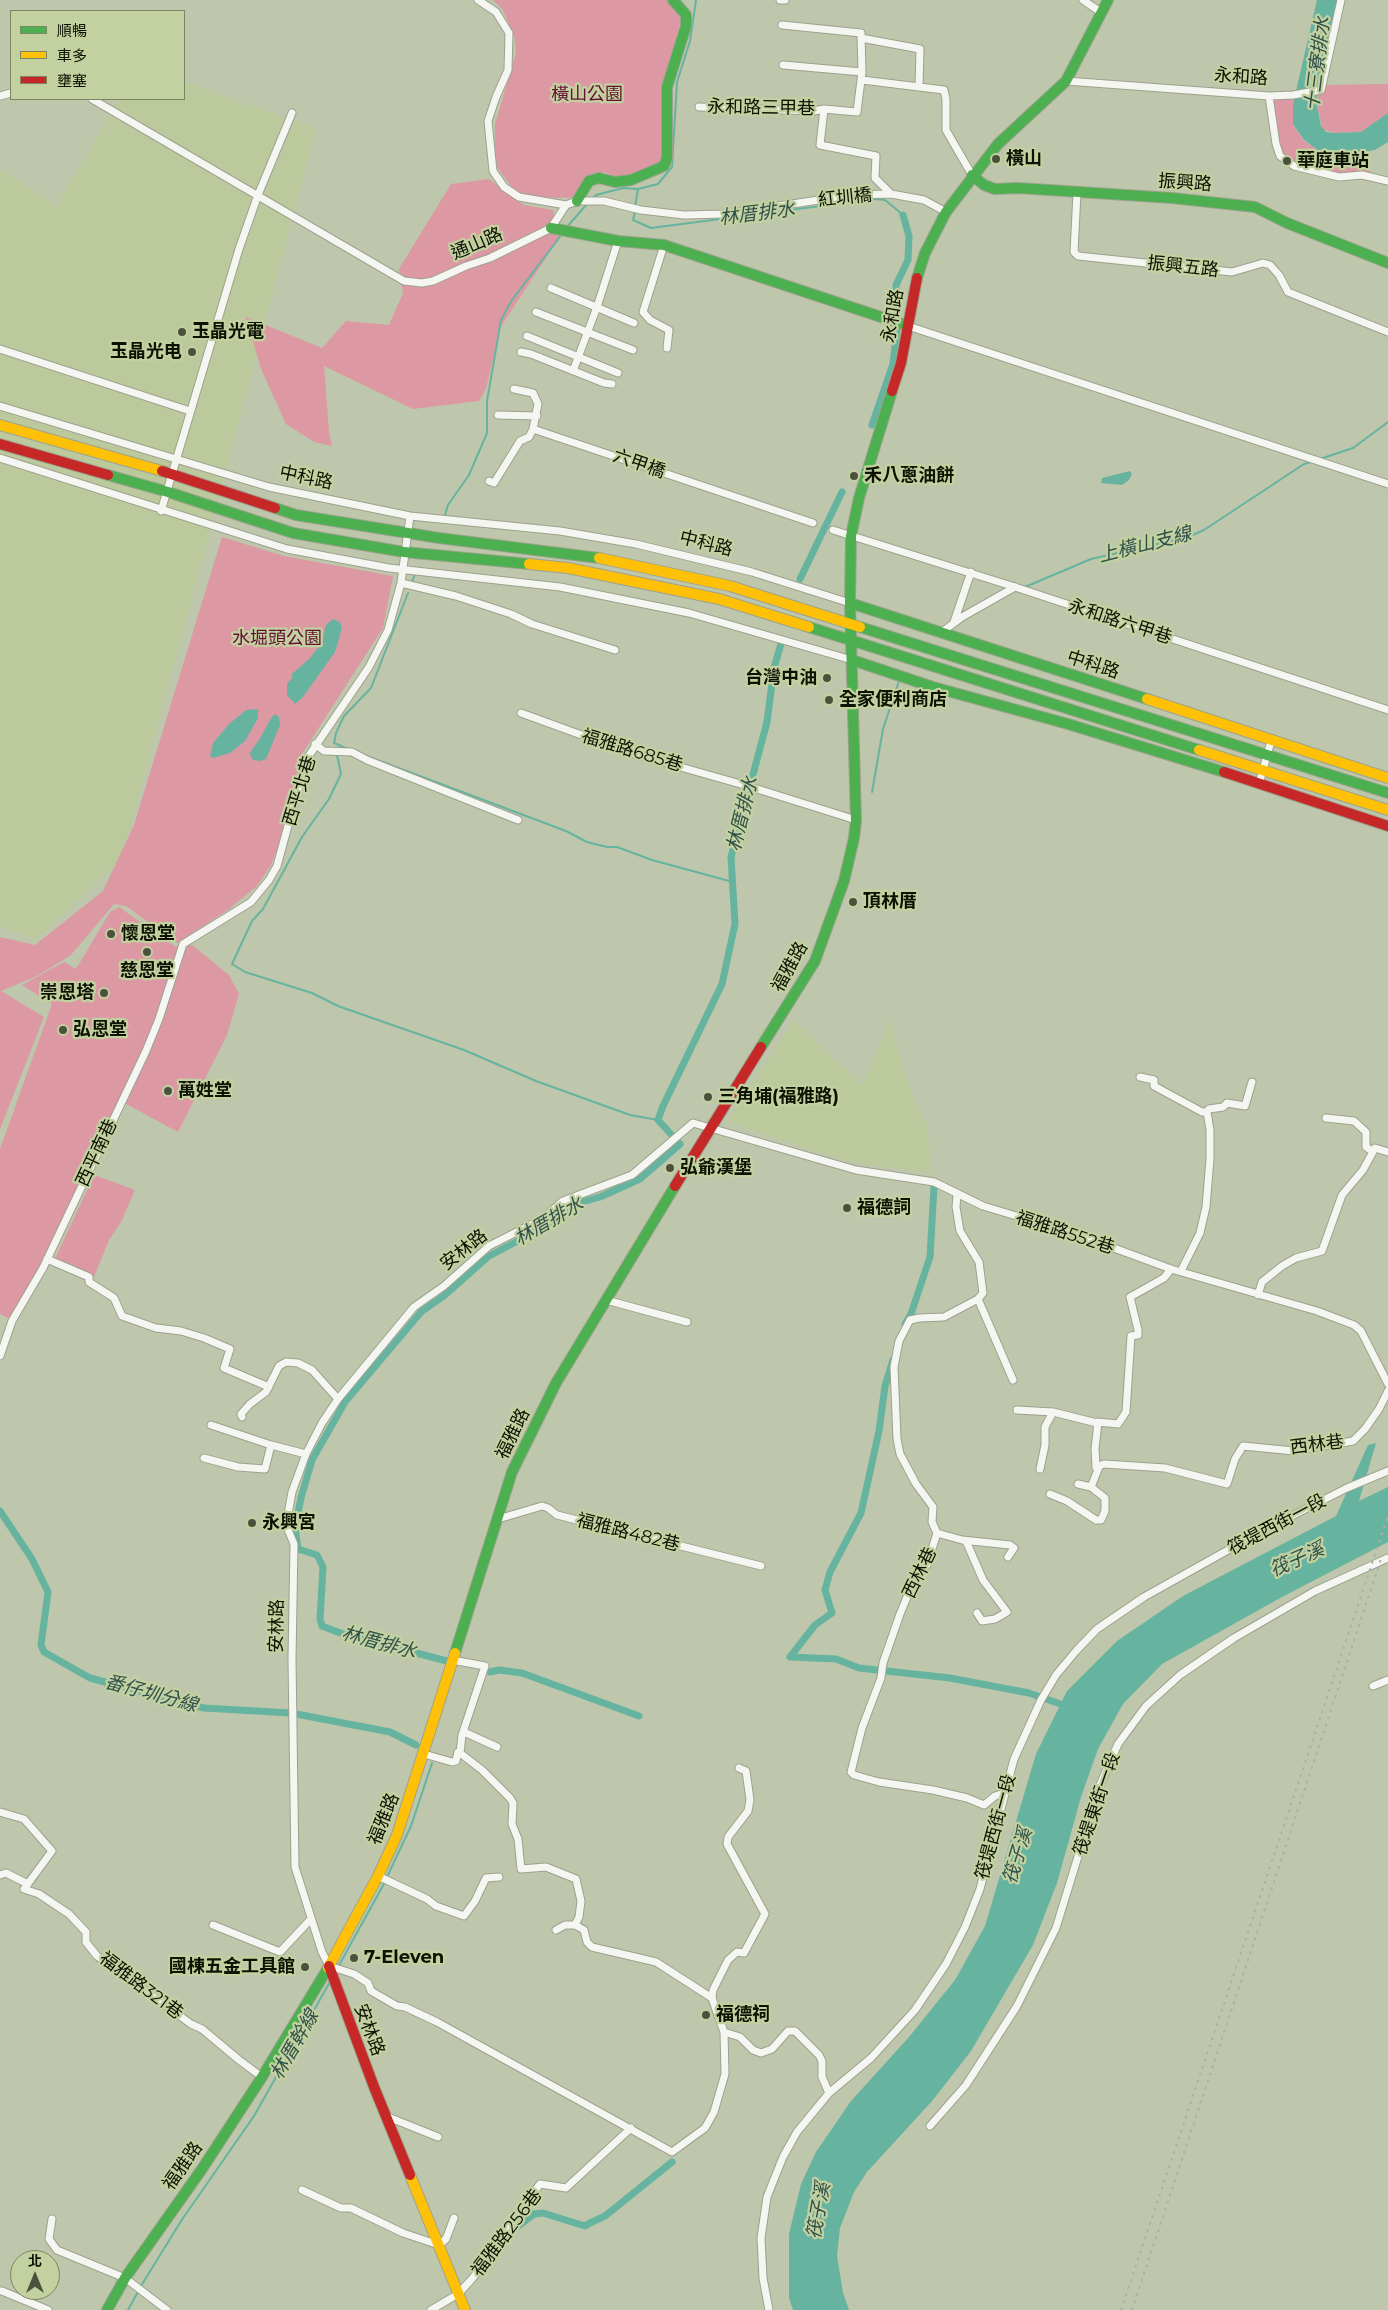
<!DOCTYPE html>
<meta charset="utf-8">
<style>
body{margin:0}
#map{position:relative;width:1388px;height:2310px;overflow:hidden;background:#bec6ab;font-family:Montserrat,"Noto Sans TC",sans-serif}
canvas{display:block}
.legend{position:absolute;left:10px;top:10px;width:175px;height:90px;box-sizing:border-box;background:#c3d1a0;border:1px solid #7a8561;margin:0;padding:6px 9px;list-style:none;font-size:15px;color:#0d1202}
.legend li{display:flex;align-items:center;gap:10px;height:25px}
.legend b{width:25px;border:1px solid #7a8561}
.north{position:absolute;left:10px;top:2250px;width:50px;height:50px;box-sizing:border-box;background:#c3d1a0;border:1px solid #7a8561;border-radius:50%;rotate:0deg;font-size:14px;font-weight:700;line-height:20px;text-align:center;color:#0d1202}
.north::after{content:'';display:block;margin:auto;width:18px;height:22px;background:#4b513d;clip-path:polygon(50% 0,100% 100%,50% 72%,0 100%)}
</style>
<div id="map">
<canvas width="1388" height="2310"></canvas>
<ul class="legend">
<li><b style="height:6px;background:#4caf50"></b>順暢</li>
<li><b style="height:6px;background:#ffc107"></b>車多</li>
<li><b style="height:6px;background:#c62828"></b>壅塞</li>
</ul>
<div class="north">北</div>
</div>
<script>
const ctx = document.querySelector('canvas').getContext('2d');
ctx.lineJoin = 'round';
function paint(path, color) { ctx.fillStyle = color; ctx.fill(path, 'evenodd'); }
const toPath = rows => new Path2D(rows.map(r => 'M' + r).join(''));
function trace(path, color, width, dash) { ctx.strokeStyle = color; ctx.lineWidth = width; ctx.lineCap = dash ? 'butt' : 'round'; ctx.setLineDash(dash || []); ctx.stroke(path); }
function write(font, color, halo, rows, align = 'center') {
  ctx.font = font + ' Montserrat,"Noto Sans TC",sans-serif'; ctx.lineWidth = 4.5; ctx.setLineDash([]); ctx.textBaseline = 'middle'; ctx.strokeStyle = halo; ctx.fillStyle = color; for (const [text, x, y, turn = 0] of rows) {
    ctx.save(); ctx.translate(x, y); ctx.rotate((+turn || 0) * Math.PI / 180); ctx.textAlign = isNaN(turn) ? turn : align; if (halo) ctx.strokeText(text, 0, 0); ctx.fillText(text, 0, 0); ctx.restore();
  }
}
paint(toPath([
 [184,82,316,128,207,543,121,859,37,939,0,926,0,169,56,206,120,99,184,99],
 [794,1020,858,1082,863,1083,891,1020,900,1058,915,1103,927,1124,931,1172,863,1165,808,1149,727,1122]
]), '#bcc99d');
paint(toPath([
 [493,0,667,0,674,6,682,15,666,80,665,150,662,162,627,176,617,177,604,172,589,178,575,198,519,197,497,167,495,150,495,124,516,53,515,39,503,10],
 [1388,84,1388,113,1361,132,1334,133,1325,130,1314,148,1322,153,1343,156,1362,154,1372,177,1339,177,1295,165,1281,156,1269,96,1294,96,1293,125,1304,141,1310,145,1322,127,1316,101,1323,85],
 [489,179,524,205,553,210,559,238,500,328,486,389,479,401,413,409,324,366,329,432,332,446,314,442,286,424,261,369,253,341,247,337,246,317,322,348,346,321,389,325,403,293,399,269,451,184],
 [222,537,284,556,393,576,383,628,302,754,278,847,271,865,257,886,229,909,177,943,126,906,114,904,71,955,37,976,1,991,44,1017,0,1129,0,937,35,945,103,891,134,825],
 [119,907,176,947,192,945,229,975,239,994,227,1035,178,1132,119,1100,26,1296,8,1318,0,1314,0,1149,52,1004,22,985,64,962,76,969,110,912],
 [94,1175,135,1190,121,1222,109,1240,94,1277,54,1261]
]), '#dc99a4');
paint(toPath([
 [1317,0,1339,0,1316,101,1321,126,1326,132,1334,133,1361,132,1388,113,1388,142,1375,150,1343,155,1322,153,1304,140,1293,124,1293,104],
 [1130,471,1132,474,1129,480,1122,485,1101,483,1102,478],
 [333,619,340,622,342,628,335,652,303,697,295,704,287,695,287,684,292,678,292,674,310,658,321,644,326,625],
 [258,709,258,718,245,741,230,753,213,758,210,756,213,743,229,724,246,710],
 [275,714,279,717,280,725,266,759,260,761,253,760,250,754,251,751,261,737,271,718],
 [1376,1443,1359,1501,1388,1487,1388,1542,1282,1597,1162,1664,1123,1704,1098,1749,1081,1797,1057,1883,1033,1945,971,2051,933,2100,867,2172,854,2192,840,2228,837,2256,843,2293,849,2310,793,2310,789,2298,789,2234,801,2184,816,2152,851,2101,909,2037,955,1980,985,1926,1036,1754,1067,1691,1117,1641,1183,1596,1336,1516,1368,1445]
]), '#66b4a0');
trace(toPath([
 [593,198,596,195,623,188,638,189],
 [635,207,638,189,658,184,672,167,677,82,690,41,696,0],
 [635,211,633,220,651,228,875,199,885,200,903,215],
 [566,228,588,203],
 [1320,459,1353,448,1388,422],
 [445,515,448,505,469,475,487,433,487,401,501,320,512,300,562,234],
 [412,582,415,574],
 [1025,587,1091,559,1188,537,1204,530,1304,464,1311,462],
 [958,624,968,617],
 [334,743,348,749],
 [334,743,336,733,344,716,371,688,408,593],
 [337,755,341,774,329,799,302,837,263,909,252,921,232,964,245,972,312,993,338,1006,464,1050,536,1081,630,1115,658,1120],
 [364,755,566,831,587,842,607,847,617,847,652,860,733,882],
 [872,792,883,729,899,681],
 [387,1877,411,1826,432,1763],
 [338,1967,385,1882],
 [141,2286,181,2221,254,2116,331,1980],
 [128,2310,139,2290]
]), '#66b4a0', 2);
trace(toPath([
 [872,425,893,364,897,329,896,285,908,260,909,236,903,215],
 [800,579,842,492],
 [905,1324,911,1314,930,1257,934,1187],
 [893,1360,885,1386,879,1431,861,1513,830,1572,825,1590,832,1613,815,1625,790,1657,836,1659,859,1668,950,1678,1029,1693,1069,1707],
 [0,1511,32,1559,48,1592,41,1645,44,1652,90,1678,204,1708,291,1713,390,1732,416,1745],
 [447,1661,343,1634,322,1626,320,1619,323,1567,317,1555,298,1549,295,1527,301,1498,312,1460,345,1402,421,1312,445,1295,489,1256,552,1223,560,1212,568,1206,600,1197,640,1179,680,1144,658,1120,663,1106,722,984,735,924,731,857,767,722,774,668,781,644],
 [490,1672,499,1670,522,1673,639,1716],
 [507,2235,534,2214,543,2213,585,2226,590,2223,605,2216,672,2162]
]), '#66b4a0', 7);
const street = toPath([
 [478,0,496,12,509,33,508,70,496,97,488,121,493,171,504,187,519,197,566,205],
 [780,0,785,0],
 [1083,0,1102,13],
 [861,38,920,49,919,87],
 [783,65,862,72],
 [862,80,944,90,946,99,946,130,972,175],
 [1066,81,1269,96,1293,95,1321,90,1341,0],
 [0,96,11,93],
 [1269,96,1276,144,1280,156,1294,166,1339,177,1362,175,1388,181],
 [92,99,404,281,422,283,433,281,466,266,490,258,551,228,566,205,577,201,604,201,641,210,684,215,725,214,852,195,891,194,924,200,946,212],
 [699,107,814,111,824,109,857,112,862,72,861,33,782,25],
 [824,109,820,145,876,156,875,178,891,194],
 [1077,193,1074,252,1078,256,1232,272,1263,263,1270,265,1279,275,1288,292,1388,332],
 [664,245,643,312,650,320,669,330,667,348],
 [551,288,634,323],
 [536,312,633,350],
 [908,326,1388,484],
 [527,336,618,373],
 [0,349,190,411],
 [521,352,531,354,604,383,612,384],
 [573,371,597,307,618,241],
 [514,389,533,393,538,404,533,429],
 [0,406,269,487,410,516,560,531,636,544,752,572,850,603],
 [498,415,537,416],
 [0,458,287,549,389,568,560,587,689,613,852,660],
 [489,481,494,483,520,441,529,437,533,429,813,523],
 [161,511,239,249,258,195,292,113],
 [833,530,1015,587,1388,710],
 [401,583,456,596,511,614,532,624,615,650],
 [954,622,971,572],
 [942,632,962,617,1015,587],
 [521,713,631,753,744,785],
 [315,744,324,751,352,752,367,760,518,820],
 [1259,784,1271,741],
 [751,787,856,820],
 [1140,1077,1154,1080,1154,1086,1202,1112,1207,1112],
 [1326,1118,1354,1121,1366,1132,1366,1147,1372,1151],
 [957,1195,956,1207,960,1231,979,1262,983,1293,978,1299,944,1317,919,1318,910,1320,899,1341,894,1367,897,1439,900,1454,916,1484,933,1507,932,1522,937,1533,927,1565,919,1568,900,1614,883,1663,881,1678,862,1728,851,1772,854,1775,879,1782,933,1790,967,1798,984,1805,995,1796,1005,1793],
 [47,1259,89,1277,89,1282,114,1298,122,1316,156,1328,181,1331,204,1338,230,1349,224,1368,269,1387],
 [1171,1269,1164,1278,1130,1297,1138,1330,1138,1335,1131,1336,1126,1412,1118,1424,1098,1422,1095,1449,1096,1467,1104,1464,1165,1468,1227,1484,1235,1459,1243,1446,1294,1451,1353,1441,1365,1429,1379,1409,1388,1391],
 [1181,1271,1200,1233,1206,1207,1210,1159,1210,1130,1207,1112,1209,1109,1223,1107,1227,1103,1245,1106,1252,1082],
 [1258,1295,1262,1282,1282,1266,1296,1258,1322,1251,1342,1195,1363,1170,1375,1148,1388,1152],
 [978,1299,1013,1380],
 [606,1300,687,1322],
 [0,1356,12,1321,43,1268,146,1051,159,1019,183,944,251,902,269,880,277,866,306,760,369,667,388,630,401,583,410,516],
 [1017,1410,1053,1412,1097,1423],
 [242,1417,241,1414,250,1404,266,1392,279,1366,286,1362,298,1363,312,1370,338,1399],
 [211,1425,271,1445,306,1454],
 [204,1458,238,1467,265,1469,271,1445],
 [1040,1469,1045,1445,1045,1427,1053,1412],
 [1078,1484,1091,1487],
 [1050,1494,1067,1501,1096,1520,1101,1520,1105,1511,1105,1498,1091,1487,1099,1467],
 [498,1519,542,1506,548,1508,557,1515,761,1566],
 [937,1533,962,1540,1010,1545,1014,1548,1008,1557],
 [966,1541,983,1580,1007,1612,995,1619,982,1621,977,1613],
 [452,1660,485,1666,462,1735,460,1753],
 [1373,1686,1388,1680],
 [464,1732,497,1747],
 [424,1754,452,1762,456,1761,458,1752,460,1753,482,1770,510,1798,513,1803,512,1824,518,1839,521,1869,546,1867,576,1879,581,1901,579,1917,575,1925],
 [739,1768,746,1771,750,1800,748,1811,728,1837,727,1844,765,1914,744,1953,737,1952,728,1960,713,1990,712,1998,724,2032,725,2074,714,2112,705,2128,672,2152,437,2022,405,2007,397,2006,371,1991,368,1983,354,1974,329,1966,322,1952,295,1867,292,1659,294,1544,286,1525,292,1492,306,1454,322,1423,338,1399,414,1307,444,1286,489,1246,542,1219,563,1201,632,1175,693,1123,856,1170,934,1182,983,1206,1073,1233,1171,1269,1317,1311,1354,1325,1361,1331,1388,1384],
 [0,1812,24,1819,52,1851,24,1889,39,1894,69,1914,86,1932,86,1942,97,1956,191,2024,202,2029,239,2060,262,2077],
 [0,1875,6,1873,28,1884],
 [378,1876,427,1899,436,1906,464,1916,475,1901,486,1878,499,1877],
 [213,1925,280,1952,311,1919],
 [556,1930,565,1925,575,1925,584,1930,587,1942,592,1947,656,1962,712,1998],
 [724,2032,740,2037,753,2050,761,2053,772,2049,788,2031,795,2031,819,2055,822,2061,822,2077,829,2093],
 [388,2117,438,2137],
 [930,2126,966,2085,1017,2006,1056,1928,1100,1785,1118,1744,1146,1706,1180,1675,1234,1638,1315,1591,1388,1558],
 [302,2190,341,2208,351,2208,403,2233,439,2245,446,2239,454,2218],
 [52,2219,49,2239,57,2250,125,2278,167,2310],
 [2,2291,48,2310],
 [431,2310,458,2294,471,2280,487,2261,503,2234,540,2184,566,2188,631,2128],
 [769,2310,763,2278,761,2238,767,2197,783,2157,797,2132,829,2093,871,2058,915,2010,946,1964,965,1927,980,1889,1014,1759,1041,1700,1056,1675,1076,1651,1097,1629,1144,1597,1262,1531,1347,1488,1388,1471]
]);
const fast = toPath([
 [972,175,984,185,995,189,1018,188,1172,198,1255,207,1287,223,1388,263],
 [577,201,589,181,599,178,615,182,631,180,664,166,667,158,667,87,686,26,686,15,673,0],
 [551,228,618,241,664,245,908,326],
 [917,278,925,253,946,212,998,144,1066,81,1108,0],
 [108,475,168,492,293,533,404,552,529,564],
 [275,508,296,515,439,538,599,558],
 [850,603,1147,699],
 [809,627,1199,750],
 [860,627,1388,793],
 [852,660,933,687,1068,724,1224,772],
 [761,1047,815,961,844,881,854,838,856,820,850,603,851,536,859,498,892,391],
 [455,1653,512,1472,556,1383,675,1186],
 [107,2310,125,2278,202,2169,262,2077,328,1968]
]);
const slow = toPath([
 [0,425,162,471],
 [599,558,730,586,860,627],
 [529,564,568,568,719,599,809,627],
 [1147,699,1388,778],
 [1199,750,1388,810],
 [328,1968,378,1876,397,1835,455,1653],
 [410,2175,465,2310]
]);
const jam = toPath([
 [892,391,901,363,917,278],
 [0,444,108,475],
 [162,471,275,508],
 [1224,772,1388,826],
 [675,1186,761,1047],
 [329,1966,374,2087,410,2175]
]);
trace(street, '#9ca28d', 9);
trace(fast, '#9ca28d', 12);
trace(slow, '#9ca28d', 12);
trace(jam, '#9ca28d', 12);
trace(street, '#f5f6f2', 7);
trace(fast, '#4caf50', 10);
trace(slow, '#ffc107', 10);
trace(jam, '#c62828', 10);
trace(toPath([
 [1121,2310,1388,1516],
 [1132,2310,1382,1556]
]), '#acaea8', 2, [2.5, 5]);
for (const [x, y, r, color] of [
 [996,159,5,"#4b513d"],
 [1287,161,5,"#4b513d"],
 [182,332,5,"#4b513d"],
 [192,352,5,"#4b513d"],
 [854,476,5,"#4b513d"],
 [827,678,5,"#4b513d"],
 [829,700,5,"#4b513d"],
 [853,902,5,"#4b513d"],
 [111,934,5,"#4b513d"],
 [147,952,5,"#4b513d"],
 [104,993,5,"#4b513d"],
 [63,1030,5,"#4b513d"],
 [168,1091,5,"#4b513d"],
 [708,1097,5,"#4b513d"],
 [670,1168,5,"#4b513d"],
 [847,1208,5,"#4b513d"],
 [252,1523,5,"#4b513d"],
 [354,1958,5,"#4b513d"],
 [305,1967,5,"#4b513d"],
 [706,2015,5,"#4b513d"]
]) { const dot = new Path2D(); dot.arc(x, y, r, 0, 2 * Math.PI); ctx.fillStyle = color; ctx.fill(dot); trace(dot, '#c3d1a0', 2); }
write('18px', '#0d1202', '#c3d1a0', [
 ["永和路",1241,77,4],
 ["永和路三甲巷",761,108,1],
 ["振興路",1185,183,4],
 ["紅圳橋",845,198,-6],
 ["通山路",477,244,-23],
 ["振興五路",1183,267,6],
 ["永和路",893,316,-80],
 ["六甲橋",639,464,19],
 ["中科路",306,478,12],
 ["中科路",706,544,14],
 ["永和路六甲巷",1120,622,18],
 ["中科路",1093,665,18],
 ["福雅路685巷",632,751,17],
 ["西平北巷",300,791,-73],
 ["福雅路",790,967,-61],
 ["西平南巷",97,1153,-65],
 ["福雅路552巷",1065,1233,18],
 ["安林路",464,1250,-38],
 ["福雅路",513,1434,-64],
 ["西林巷",1317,1445,-7],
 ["筏堤西街一段",1277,1525,-28],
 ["福雅路482巷",628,1533,14],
 ["西林巷",920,1573,-64],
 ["安林路",277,1626,-89],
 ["筏堤東街一段",1097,1804,-71],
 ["福雅路",384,1819,-68],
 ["筏堤西街一段",996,1827,-75],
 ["福雅路321巷",141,1986,37],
 ["安林路",369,2030,69],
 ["福雅路",183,2166,-55],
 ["福雅路256巷",507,2233,-53]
]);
write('18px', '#640f33', '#c3d1a0', [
 ["橫山公園",587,95],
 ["水堀頭公園",277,639]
]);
write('bold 18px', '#0d1202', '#c3d1a0', [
 ["橫山",1006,159],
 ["華庭車站",1297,161],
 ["玉晶光電",192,332],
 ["玉晶光电",182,352,"right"],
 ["禾八蔥油餅",864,476],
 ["台灣中油",817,678,"right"],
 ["全家便利商店",839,700],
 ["頂林厝",863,902],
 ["懷恩堂",121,934],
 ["慈恩堂",147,971,"center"],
 ["崇恩塔",94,993,"right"],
 ["弘恩堂",73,1030],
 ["萬姓堂",178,1091],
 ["三角埔(福雅路)",718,1097],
 ["弘爺漢堡",680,1168],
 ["福德詞",857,1208],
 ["永興宮",262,1523],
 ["7-Eleven",364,1958],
 ["國棟五金工具館",295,1967,"right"],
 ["福德祠",716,2015]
], 'left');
write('italic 19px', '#2f504a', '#c3d1a0', [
 ["十三寮排水",1318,64,-83],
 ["林厝排水",757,214,-7],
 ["上橫山支線",1145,545,-14],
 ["林厝排水",743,814,-76],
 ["林厝排水",549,1222,-30],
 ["筏子溪",1297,1560,-24],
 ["林厝排水",379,1643,15],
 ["番仔圳分線",151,1694,15],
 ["筏子溪",1018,1856,-73],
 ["林厝幹線",295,2045,-60],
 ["筏子溪",819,2211,-80]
]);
</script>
